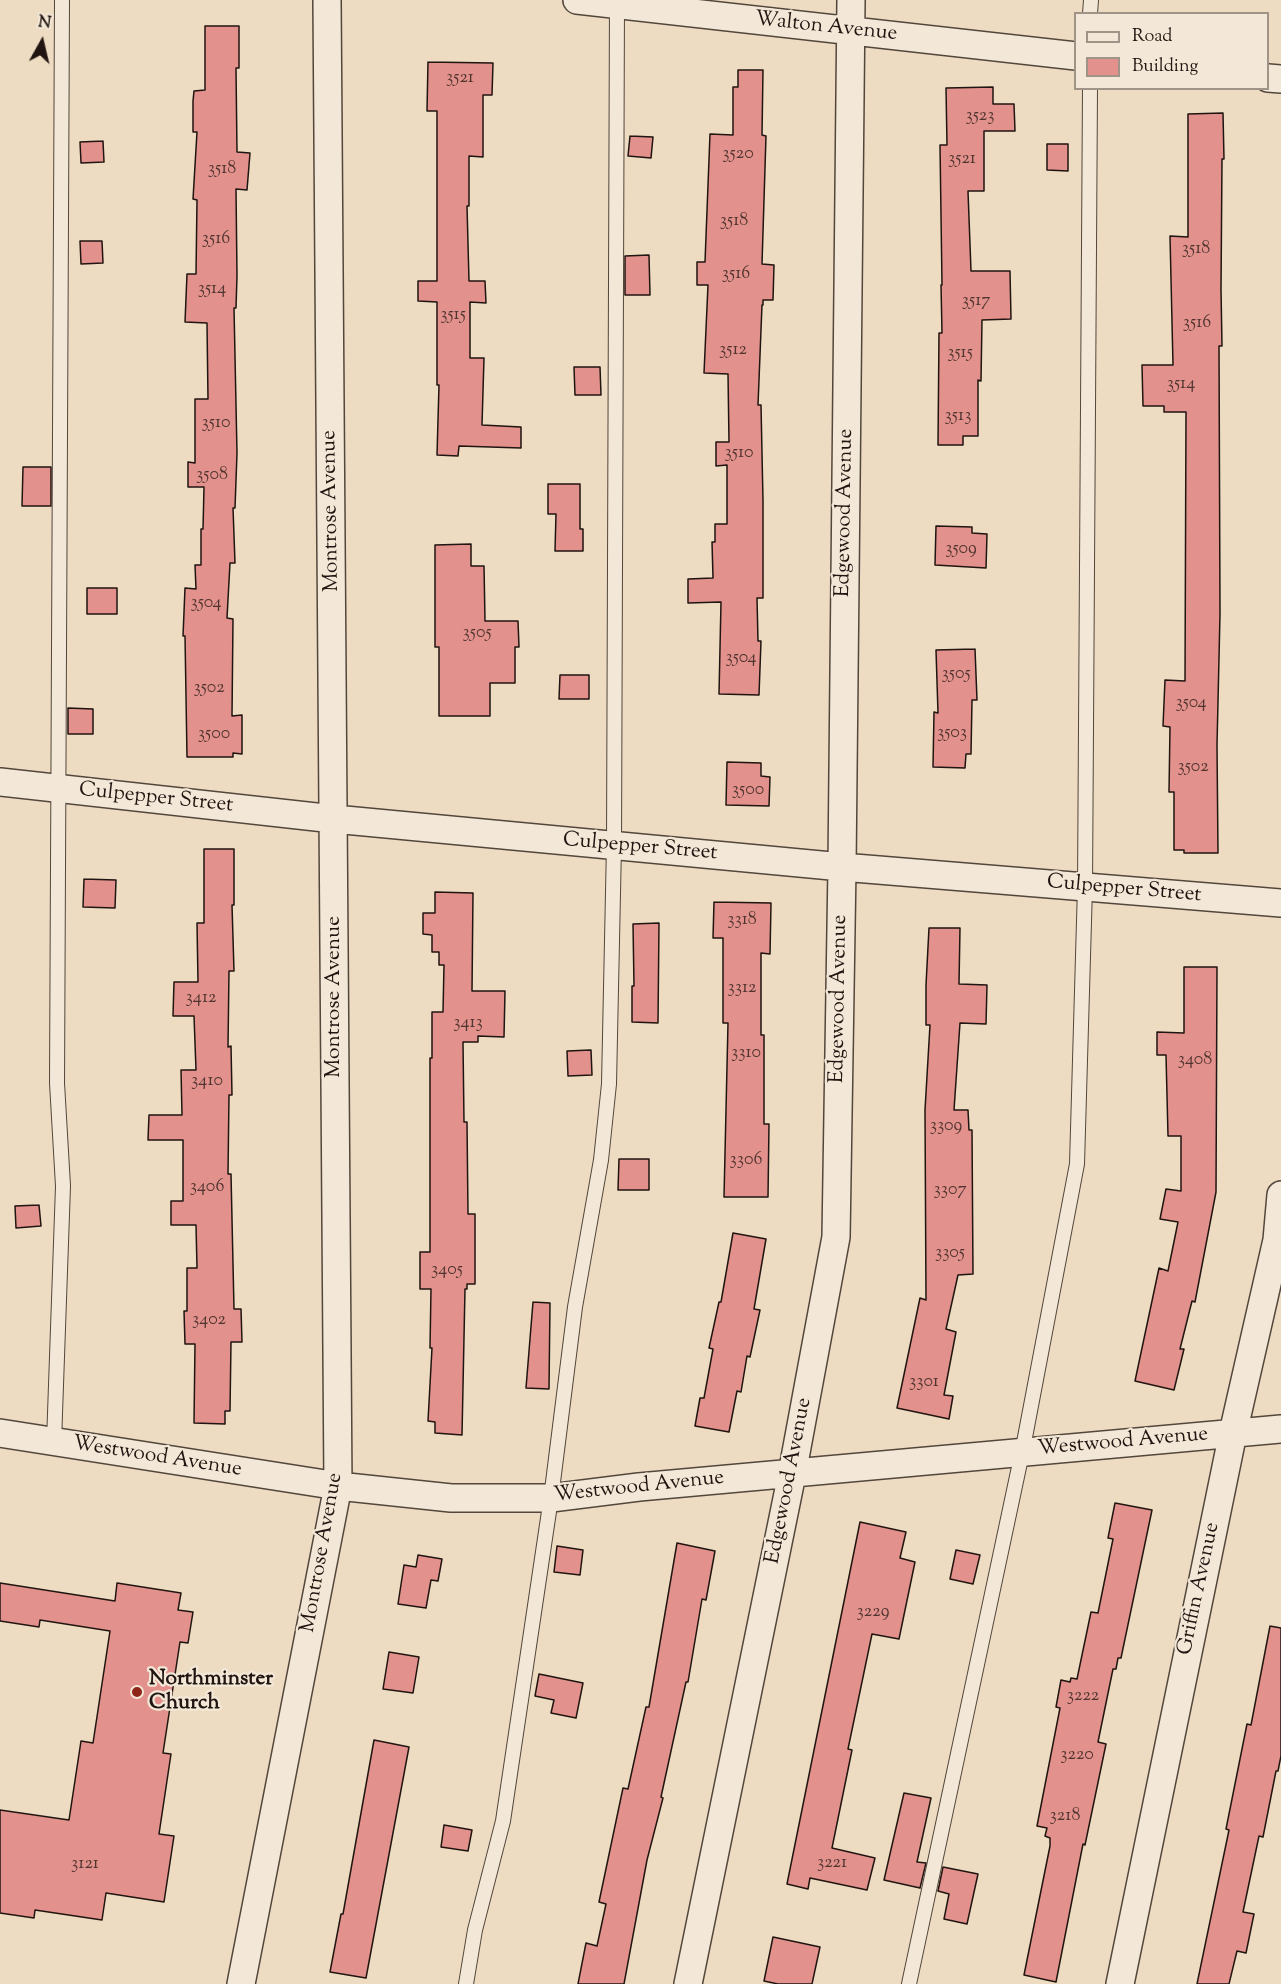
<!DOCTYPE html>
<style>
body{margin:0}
#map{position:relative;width:1281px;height:1984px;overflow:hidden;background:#eddbc2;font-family:"Sorts Mill Goudy",serif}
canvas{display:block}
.legend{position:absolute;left:1074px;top:12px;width:195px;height:78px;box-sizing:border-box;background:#f3e8d7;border:2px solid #9f9487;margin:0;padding:8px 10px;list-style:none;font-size:18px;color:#201510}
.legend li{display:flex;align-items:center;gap:12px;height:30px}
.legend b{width:30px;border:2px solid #9f9487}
.north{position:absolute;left:12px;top:12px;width:60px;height:60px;-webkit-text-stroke:4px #f3e8d7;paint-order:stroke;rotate:8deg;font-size:16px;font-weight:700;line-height:24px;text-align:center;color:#201510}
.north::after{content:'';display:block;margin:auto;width:21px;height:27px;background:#201510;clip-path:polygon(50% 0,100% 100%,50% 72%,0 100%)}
</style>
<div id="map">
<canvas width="1281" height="1984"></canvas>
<ul class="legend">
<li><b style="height:8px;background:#f3e8d7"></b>Road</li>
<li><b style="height:16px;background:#e2918c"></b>Building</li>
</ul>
<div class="north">N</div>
</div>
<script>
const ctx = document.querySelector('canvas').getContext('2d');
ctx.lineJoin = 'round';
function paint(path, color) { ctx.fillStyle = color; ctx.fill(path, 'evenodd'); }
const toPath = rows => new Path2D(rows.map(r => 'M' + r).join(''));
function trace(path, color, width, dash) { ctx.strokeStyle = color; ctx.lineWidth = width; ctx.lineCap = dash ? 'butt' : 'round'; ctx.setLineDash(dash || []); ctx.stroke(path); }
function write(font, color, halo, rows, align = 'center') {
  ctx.font = font + ' "Sorts Mill Goudy",serif'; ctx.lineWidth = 4.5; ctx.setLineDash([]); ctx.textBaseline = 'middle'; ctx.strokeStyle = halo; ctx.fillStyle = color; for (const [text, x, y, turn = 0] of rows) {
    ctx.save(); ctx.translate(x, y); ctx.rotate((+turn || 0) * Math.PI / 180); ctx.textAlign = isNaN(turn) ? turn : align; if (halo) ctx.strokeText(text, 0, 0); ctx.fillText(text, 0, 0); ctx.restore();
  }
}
const building = toPath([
 [205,26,239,26,239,68,236,68,237,152,250,153,247,190,236,189,237,276,236,308,234,308,237,453,235,508,233,508,235,563,230,563,227,618,233,619,232,716,242,715,242,754,233,753,233,757,187,757,185,636,183,636,185,588,196,589,195,565,201,565,201,529,203,529,204,487,188,487,188,462,195,463,195,399,208,399,207,323,185,322,187,274,196,274,197,200,193,199,197,132,193,132,193,101,194,91,205,90,205,26],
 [428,62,493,63,492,95,483,95,483,157,469,156,469,206,467,206,469,281,485,281,486,303,470,302,470,358,484,358,482,425,521,427,521,448,459,446,458,456,437,455,439,385,437,385,437,302,418,301,418,281,437,281,437,111,427,111,428,62],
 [738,70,763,70,762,135,766,136,762,264,774,265,773,300,763,300,763,305,762,305,758,405,761,405,763,501,763,598,757,598,758,641,761,641,759,695,719,694,721,602,688,603,688,579,713,578,712,542,715,542,715,524,727,524,727,465,716,466,716,442,729,442,728,374,704,373,708,285,697,285,697,262,705,262,710,134,733,135,733,87,738,87,738,70],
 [993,87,993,104,1014,104,1015,131,984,131,984,191,968,191,971,271,1010,271,1011,319,982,320,981,381,978,380,978,436,963,436,963,445,938,445,939,333,942,333,941,285,942,285,940,145,947,145,946,88,993,87],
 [1223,113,1224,159,1222,159,1221,289,1222,346,1219,346,1220,614,1217,745,1218,853,1184,853,1184,850,1174,850,1174,792,1169,792,1170,727,1163,726,1165,680,1185,681,1186,412,1164,412,1164,406,1143,406,1142,365,1173,365,1170,236,1188,237,1188,114,1223,113],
 [630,136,653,137,651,158,628,156,630,136],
 [103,141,104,162,81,163,80,142,103,141],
 [1047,144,1068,144,1068,171,1047,170,1047,144],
 [80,241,102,241,103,263,81,264,80,241],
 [649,255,650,295,625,295,625,256,649,255],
 [574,367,600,367,601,395,575,395,574,367],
 [23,467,51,467,51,506,22,506,23,467],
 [548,484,580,484,580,529,583,529,583,551,555,551,556,514,548,514,548,484],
 [936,526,972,527,972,533,987,534,986,568,935,565,936,526],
 [471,544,471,566,484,566,485,621,518,621,519,647,515,647,515,683,490,683,490,716,439,716,439,647,435,647,435,545,471,544],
 [87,588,117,588,117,614,87,614,87,588],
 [975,649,977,700,972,700,971,754,966,754,965,768,933,767,934,712,938,713,936,650,975,649],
 [560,675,589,675,589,699,559,699,560,675],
 [68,708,93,709,93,734,68,734,68,708],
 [727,762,761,763,761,776,770,777,769,806,726,805,727,762],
 [204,849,234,849,234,905,232,905,234,971,229,971,228,1047,231,1046,232,1095,229,1095,228,1174,231,1174,234,1309,241,1309,242,1342,231,1342,230,1411,225,1411,225,1424,194,1423,195,1344,185,1344,184,1311,187,1311,187,1268,197,1268,196,1225,171,1225,171,1201,183,1201,183,1140,148,1140,149,1115,182,1115,181,1070,196,1070,194,1016,173,1016,174,982,198,982,197,923,204,923,204,849],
 [84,879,116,880,115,908,83,907,84,879],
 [435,892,473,893,472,991,505,991,504,1037,478,1036,478,1042,463,1042,464,1122,467,1122,468,1214,475,1214,475,1284,467,1284,467,1289,465,1289,462,1435,435,1433,435,1422,428,1421,432,1348,430,1348,431,1289,420,1289,420,1252,430,1252,430,1058,432,1058,432,1012,443,1012,444,965,439,965,439,952,432,952,432,935,423,934,423,913,435,913,435,892],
 [714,902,771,903,770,954,761,953,761,1035,764,1035,764,1124,769,1124,768,1197,724,1197,728,1023,723,1023,723,938,713,938,714,902],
 [659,923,658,1023,632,1022,632,986,634,986,633,924,659,923],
 [929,928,960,928,959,984,987,985,986,1024,960,1023,954,1110,968,1110,969,1130,972,1130,973,1274,958,1275,946,1329,956,1332,944,1395,953,1396,949,1419,897,1408,920,1298,926,1300,925,1110,930,1025,926,1025,926,985,929,928],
 [1184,967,1217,967,1216,1192,1195,1302,1192,1301,1180,1349,1184,1349,1174,1390,1135,1381,1159,1268,1168,1271,1178,1222,1160,1219,1166,1189,1181,1191,1181,1136,1168,1136,1166,1055,1157,1055,1157,1032,1184,1033,1184,967],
 [591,1050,592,1075,568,1076,567,1051,591,1050],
 [619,1159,649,1159,649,1190,618,1190,619,1159],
 [39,1205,41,1226,16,1228,15,1206,39,1205],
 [733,1233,766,1239,754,1309,760,1310,750,1357,747,1356,741,1392,737,1391,729,1432,695,1426,700,1398,704,1398,713,1349,709,1348,719,1302,721,1302,733,1233],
 [533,1302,550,1303,549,1389,526,1388,533,1302],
 [1115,1503,1152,1510,1121,1658,1118,1658,1116,1669,1113,1669,1098,1742,1106,1744,1085,1845,1083,1844,1056,1982,1024,1975,1050,1846,1050,1838,1045,1836,1047,1828,1037,1826,1060,1708,1056,1707,1061,1680,1070,1682,1071,1678,1077,1679,1091,1612,1098,1613,1113,1539,1108,1538,1115,1503],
 [860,1522,906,1532,900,1558,915,1562,899,1639,872,1634,848,1749,852,1750,832,1848,875,1858,867,1890,810,1878,808,1889,787,1884,860,1522],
 [677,1543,715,1551,706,1600,702,1599,688,1682,686,1682,661,1797,663,1798,647,1860,624,1984,578,1984,586,1943,597,1946,606,1904,599,1902,623,1788,628,1789,646,1707,649,1707,677,1543],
 [557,1546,583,1550,580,1575,554,1572,557,1546],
 [956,1550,980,1555,973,1584,950,1579,956,1550],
 [418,1555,442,1559,438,1581,431,1580,426,1608,398,1604,404,1565,416,1567,418,1555],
 [0,1583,115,1601,117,1583,181,1593,178,1610,193,1612,188,1643,180,1642,163,1753,171,1754,159,1834,174,1836,164,1902,106,1893,102,1920,35,1910,34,1918,0,1913,0,1810,69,1820,81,1741,93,1743,110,1631,40,1620,39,1627,0,1621,0,1583],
 [1270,1626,1281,1628,1281,1756,1278,1771,1276,1771,1263,1837,1259,1836,1243,1912,1254,1914,1246,1953,1237,1951,1229,1984,1197,1984,1229,1830,1226,1829,1247,1724,1251,1725,1270,1626],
 [389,1652,419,1657,413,1693,383,1689,389,1652],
 [539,1674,583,1683,576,1718,551,1713,554,1700,535,1696,539,1674],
 [374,1740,409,1747,366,1978,330,1972,341,1914,343,1914,374,1740],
 [904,1793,931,1798,917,1862,926,1863,920,1888,884,1880,904,1793],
 [444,1825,472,1830,468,1851,441,1847,444,1825],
 [943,1867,978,1874,967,1924,944,1919,949,1894,938,1891,943,1867],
 [773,1937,820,1947,812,1984,778,1984,764,1981,773,1937]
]);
paint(building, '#e2918c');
trace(building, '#201510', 1.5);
const service = toPath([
 [1090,14,1091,0],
 [54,1442,63,1186,57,1083,62,0],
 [466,1984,475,1930,503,1821,551,1498,575,1307,601,1160,609,1084,614,845,617,0],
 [909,1984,1022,1453,1077,1164,1085,887,1090,88]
]);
const minor = toPath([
 [577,0,1076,56],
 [1268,78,1281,79],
 [0,782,334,819,842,867,1281,903],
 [0,1433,338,1486,451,1498,551,1498,639,1487,1281,1429],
 [241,1984,338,1486,327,0],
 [688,1984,792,1474,836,1237,842,867,851,0],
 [1120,1984,1233,1433,1277,1240,1281,1195]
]);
trace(service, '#53463c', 16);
trace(minor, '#53463c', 30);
trace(service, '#f3e8d7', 14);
trace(minor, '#f3e8d7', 27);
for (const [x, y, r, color] of [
 [137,1692,6,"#8f2418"]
]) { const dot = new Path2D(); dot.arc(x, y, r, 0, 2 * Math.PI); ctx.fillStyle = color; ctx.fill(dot); trace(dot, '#f3e8d7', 2); }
write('18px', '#50342f', null, [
 ["3521",460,79],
 ["3523",980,117],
 ["3520",738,155],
 ["3521",962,160],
 ["3518",222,170],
 ["3518",734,222],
 ["3516",216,240],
 ["3518",1196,250],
 ["3516",736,275],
 ["3514",212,290],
 ["3517",976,302],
 ["3515",453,316],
 ["3516",1197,324],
 ["3512",733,351],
 ["3515",960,354],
 ["3514",1181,385],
 ["3513",958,417],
 ["3510",216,424],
 ["3510",739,454],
 ["3508",212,476],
 ["3509",961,550],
 ["3504",206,604],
 ["3505",477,634],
 ["3504",741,659],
 ["3505",956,675],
 ["3502",209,689],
 ["3504",1191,704],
 ["3503",952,734],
 ["3500",214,735],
 ["3502",1193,768],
 ["3500",748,791],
 ["3318",742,921],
 ["3312",742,989],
 ["3412",201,999],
 ["3413",468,1024],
 ["3310",746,1054],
 ["3408",1195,1061],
 ["3410",207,1082],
 ["3309",946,1127],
 ["3306",746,1161],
 ["3406",207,1188],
 ["3307",950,1191],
 ["3305",950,1254],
 ["3405",447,1271],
 ["3402",209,1321],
 ["3301",924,1383],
 ["3229",873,1613],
 ["3222",1083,1697],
 ["3220",1077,1756],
 ["3218",1065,1817],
 ["3221",832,1864],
 ["3121",85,1865]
]);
write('21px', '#201510', '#f3e8d7', [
 ["Walton Avenue",826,28,6],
 ["Montrose Avenue",332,511,-91],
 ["Edgewood Avenue",846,513,-89],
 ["Culpepper Street",156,799,6],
 ["Culpepper Street",640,848,5],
 ["Culpepper Street",1124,890,5],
 ["Montrose Avenue",335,997,-90],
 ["Edgewood Avenue",840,999,-89],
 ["Westwood Avenue",1123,1443,-5],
 ["Westwood Avenue",157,1458,9],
 ["Edgewood Avenue",790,1481,-79],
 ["Westwood Avenue",639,1488,-6],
 ["Montrose Avenue",323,1553,-80],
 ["Griffin Avenue",1200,1589,-78]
]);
write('bold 21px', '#201510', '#f3e8d7', [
 ["Northminster",149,1680],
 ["Church",149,1704]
], 'left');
</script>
